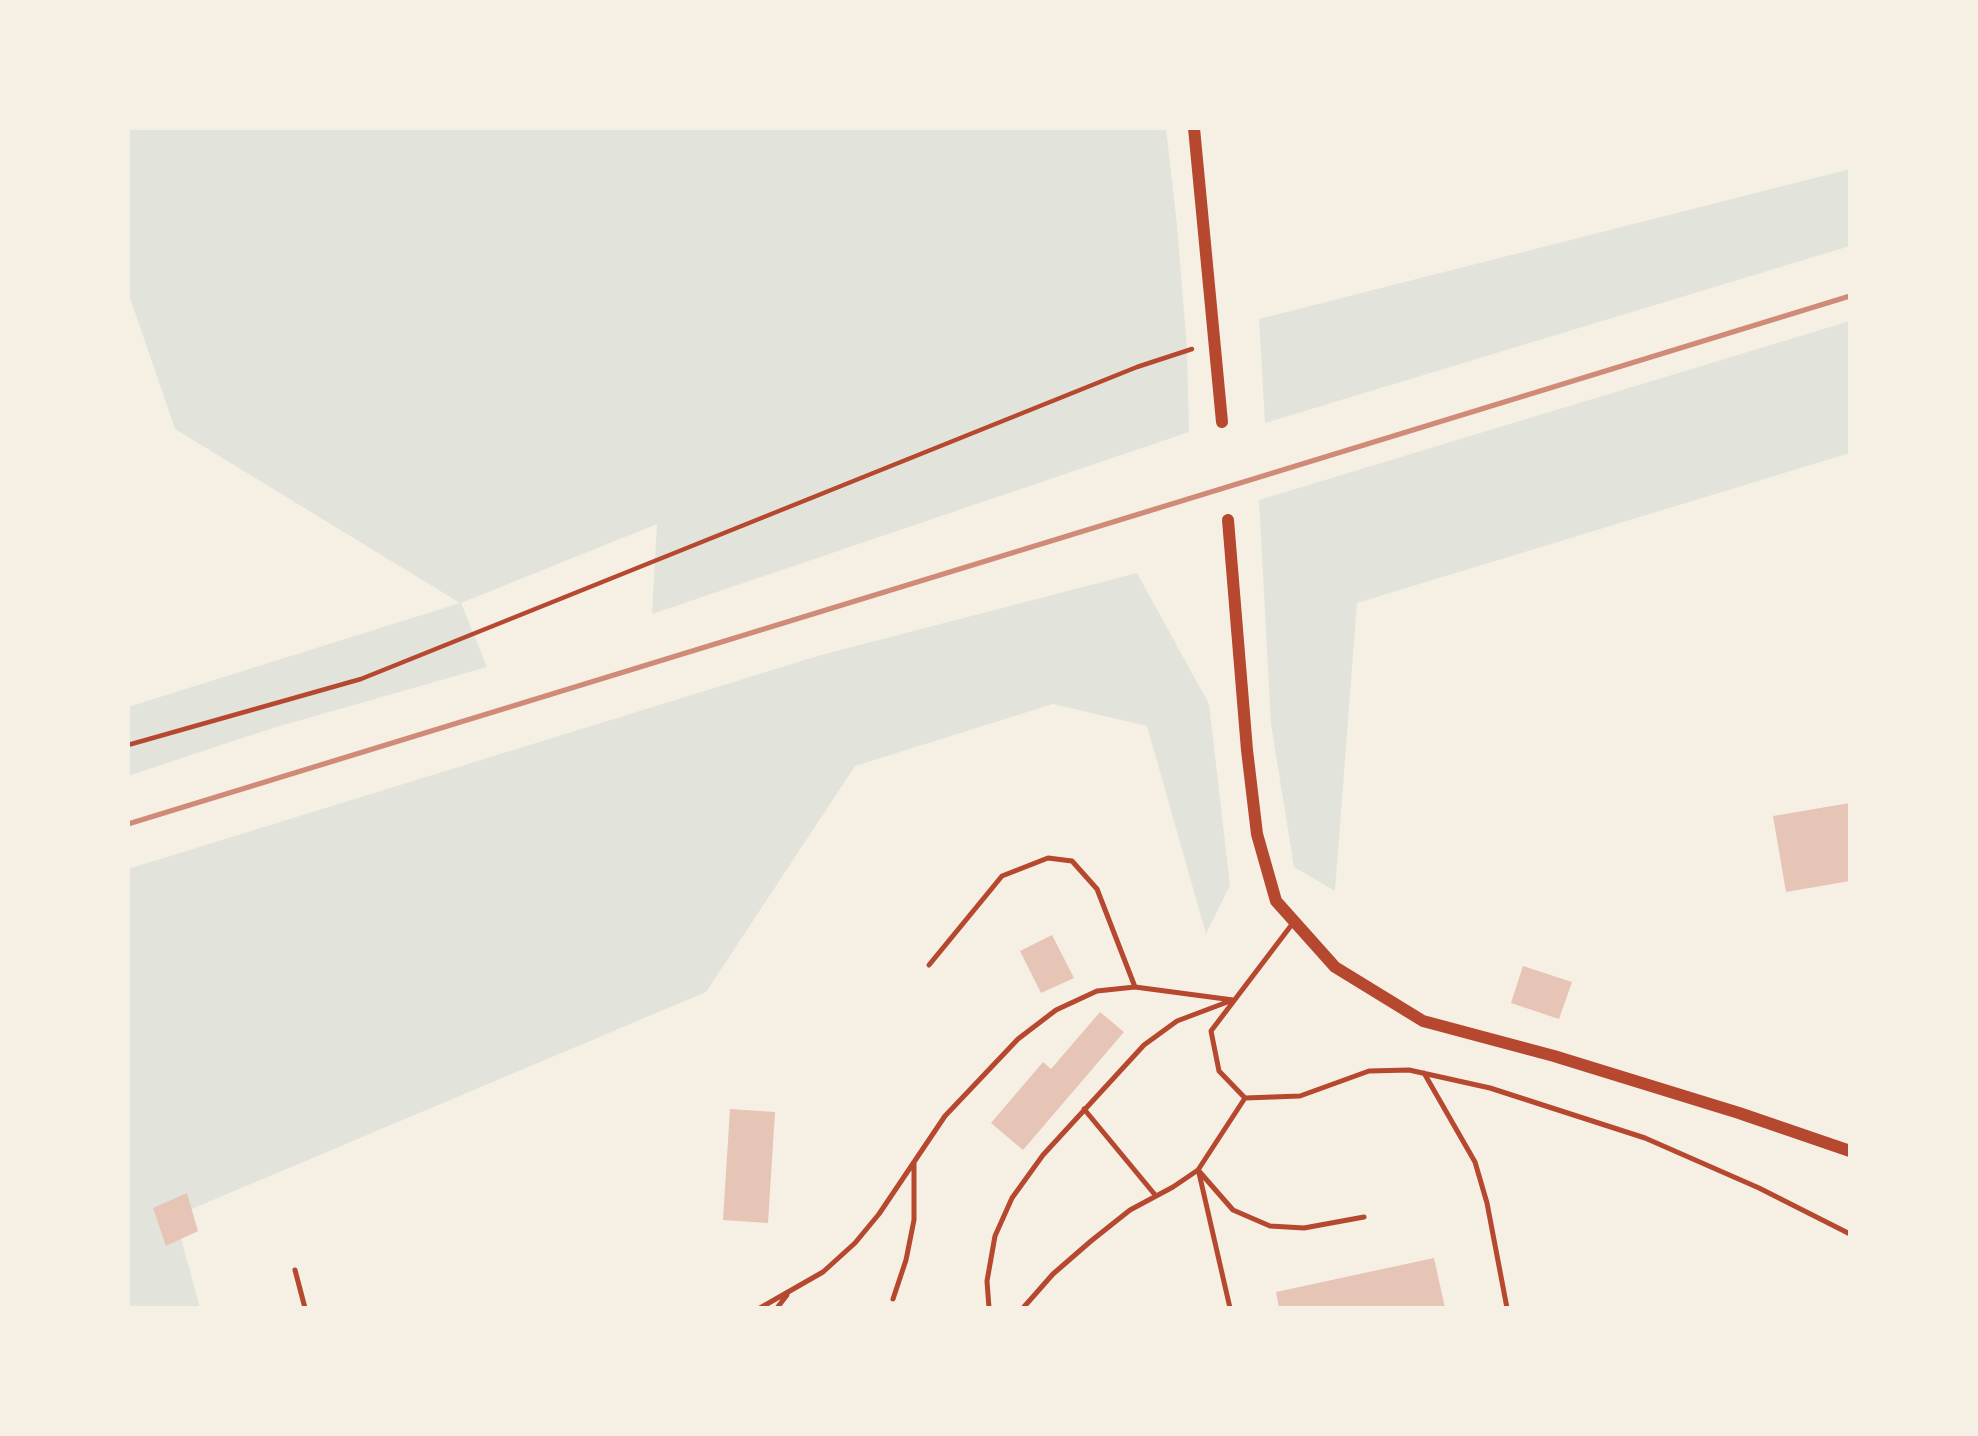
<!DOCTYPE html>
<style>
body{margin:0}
#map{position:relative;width:1978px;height:1436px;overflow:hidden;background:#f6efe4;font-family:"IBM Plex Sans",sans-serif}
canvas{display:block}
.frame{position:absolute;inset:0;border:130px solid #f6efe4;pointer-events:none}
</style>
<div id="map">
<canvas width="1978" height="1436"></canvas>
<div class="frame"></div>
</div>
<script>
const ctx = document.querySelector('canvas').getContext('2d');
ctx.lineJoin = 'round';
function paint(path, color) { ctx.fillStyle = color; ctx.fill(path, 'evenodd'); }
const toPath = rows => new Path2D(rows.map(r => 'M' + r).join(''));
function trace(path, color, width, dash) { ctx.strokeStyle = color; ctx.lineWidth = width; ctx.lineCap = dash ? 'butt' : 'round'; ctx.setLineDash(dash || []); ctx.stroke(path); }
paint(toPath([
 [128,128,1166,128,1177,225,1187,349,1189,432,652,614,657,524,461,603,487,667,273,728,128,776,128,707,460,603,175,429,128,292],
 [1850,169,1850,246,1265,423,1259,319],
 [1850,321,1850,453,1357,603,1335,891,1294,867,1271,724,1259,500],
 [1137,573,1209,704,1230,885,1206,934,1147,726,1053,704,855,766,706,992,175,1216,200,1308,128,1308,128,869,821,655]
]), '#e2e4dc');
paint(toPath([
 [1850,803,1850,881,1786,892,1773,816],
 [1052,935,1074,978,1041,993,1020,951],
 [1523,966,1572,982,1559,1019,1511,1003],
 [1100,1012,1124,1032,1023,1150,991,1123,1043,1062,1051,1069],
 [730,1109,775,1112,768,1223,723,1220],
 [187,1193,198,1231,166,1246,153,1208],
 [1434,1258,1445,1308,1279,1308,1276,1292]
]), '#e6c5b7');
trace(toPath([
 [128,745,361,679,1137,367,1192,349]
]), '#b5482f', 4.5);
trace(toPath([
 [1293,923,1211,1031,1219,1071,1245,1098,1300,1096,1369,1071,1409,1070,1490,1088,1645,1138,1759,1188,1850,1234],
 [929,965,1002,876,1048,858,1072,861,1097,889,1135,987],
 [1424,1073,1475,1162,1487,1203,1507,1308],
 [1084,1109,1156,1196],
 [1198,1170,1233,1210,1270,1226,1304,1228,1364,1217],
 [1199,1173,1230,1308],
 [295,1270,305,1308],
 [893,1299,906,1260,914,1220,914,1163],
 [760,1308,823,1272,855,1243,879,1214,945,1116,1018,1039,1056,1010,1097,991,1135,987,1233,1000],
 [777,1308,787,1295],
 [989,1308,987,1281,995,1236,1012,1198,1043,1155,1144,1045,1177,1021,1230,1001],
 [1023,1308,1053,1274,1091,1241,1130,1210,1173,1187,1198,1170,1245,1098]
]), '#b5482f', 5);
trace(toPath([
 [1194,128,1222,422],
 [1228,520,1247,750,1257,834,1276,901,1335,967,1423,1021,1554,1056,1739,1113,1850,1151]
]), '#b5482f', 12);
trace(toPath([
 [128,824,1850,296]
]), '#cf8b77', 5);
</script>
